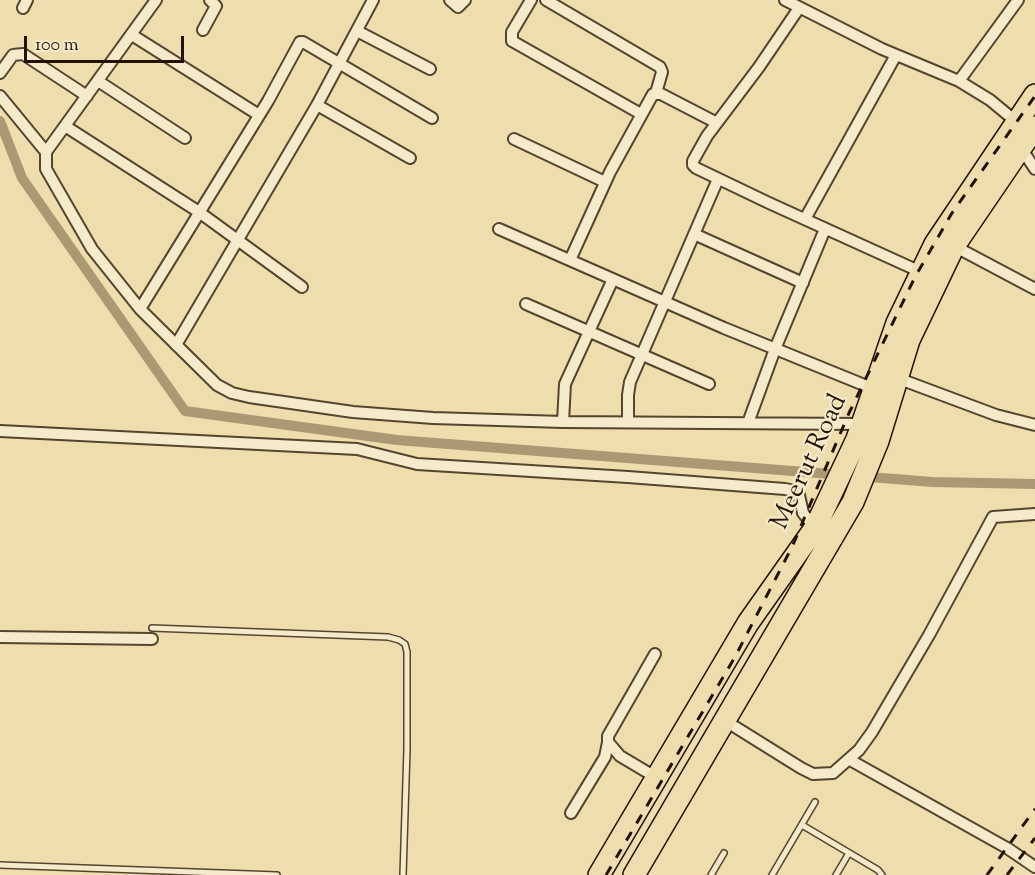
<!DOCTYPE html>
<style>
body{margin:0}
#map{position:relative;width:1035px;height:875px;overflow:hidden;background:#efdead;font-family:"Sorts Mill Goudy",serif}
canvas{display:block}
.scale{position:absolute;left:24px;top:36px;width:160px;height:27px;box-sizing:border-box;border:3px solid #231203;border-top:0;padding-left:8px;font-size:18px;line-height:21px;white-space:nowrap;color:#231203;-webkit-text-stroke:4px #f5eaca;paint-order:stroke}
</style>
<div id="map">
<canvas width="1035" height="875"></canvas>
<div class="scale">100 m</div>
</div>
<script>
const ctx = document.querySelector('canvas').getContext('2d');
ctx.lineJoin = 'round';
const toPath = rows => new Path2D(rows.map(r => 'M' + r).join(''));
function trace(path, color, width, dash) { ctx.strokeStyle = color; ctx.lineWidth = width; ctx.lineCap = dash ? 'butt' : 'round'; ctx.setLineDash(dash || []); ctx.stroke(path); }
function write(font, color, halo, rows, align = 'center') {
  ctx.font = font + ' "Sorts Mill Goudy",serif'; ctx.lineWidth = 4.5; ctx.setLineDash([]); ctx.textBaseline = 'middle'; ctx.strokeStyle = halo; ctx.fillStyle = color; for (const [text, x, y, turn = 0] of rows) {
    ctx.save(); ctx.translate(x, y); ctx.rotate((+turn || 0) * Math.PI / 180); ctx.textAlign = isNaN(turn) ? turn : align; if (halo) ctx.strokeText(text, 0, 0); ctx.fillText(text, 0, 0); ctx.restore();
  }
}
trace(toPath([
 [0,121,22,178,185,411,397,440,933,482,1035,484]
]), '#aa9973', 10);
const lane = toPath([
 [152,628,388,637,399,640,405,644,407,652,407,749,403,875],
 [802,825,878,870,882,875],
 [0,865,277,875],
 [711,875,724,853],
 [772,875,815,802],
 [836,875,849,853]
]);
const street = toPath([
 [156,0,46,152,46,169,92,249,140,309,217,385,232,393,249,397,353,412,433,418,563,422,862,424],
 [450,0,458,7,465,0],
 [531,0,512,32,512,41,641,114],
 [546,0,660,67,662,72,656,93],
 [785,0,882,49,959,81,990,100,1019,124],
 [23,8,27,0],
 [799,8,759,67,707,136,693,161,693,165,696,168,769,203,921,272],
 [203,30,216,6,210,0],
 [357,31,430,69],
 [132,35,259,115],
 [0,73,13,55,23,54,87,96],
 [98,81,185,138],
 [959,81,1018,0],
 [0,96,46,152],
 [317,105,410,158],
 [65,126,199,212,302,287],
 [514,139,605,182],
 [1021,148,1035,169],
 [805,219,896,55],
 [499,229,724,328,874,389],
 [694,234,803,283],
 [954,246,1035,289],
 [570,260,610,172,653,94,661,94,717,123],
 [526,304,709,384],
 [140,309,268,101,300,42,303,42,432,118],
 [176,345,317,105,373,0],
 [897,378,996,415,1035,425],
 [628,421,628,395,630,382,718,179],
 [563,422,565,384,613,279],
 [748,423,775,349,825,229],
 [0,431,357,449,417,464,628,477,785,489,795,491,799,495,803,513,815,528],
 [0,637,152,639],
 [655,654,608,736,608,742,620,756,657,778],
 [724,720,801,768,813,774,833,773,859,750,872,732,929,635,993,517,1035,514],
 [850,760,1007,848,1035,867],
 [571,813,605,757,608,742]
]);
const highway = toPath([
 [599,875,748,623,815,528,857,439,897,323,935,244,1035,95],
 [634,875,853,502,878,441,909,340,954,246,1035,127]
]);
trace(lane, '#56452e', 8);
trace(street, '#56452e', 14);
trace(highway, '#231203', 24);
trace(lane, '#f5eaca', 5);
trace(street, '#f5eaca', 10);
trace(highway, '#efdead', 21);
trace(toPath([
 [606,875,735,657,792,547,849,413,915,277,952,213,1035,96],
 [987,875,1035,809],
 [1007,875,1035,838]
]), '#231203', 3, [10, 10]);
write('26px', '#231203', '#f5eaca', [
 ["Meerut Road",811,463,-65]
]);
</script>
